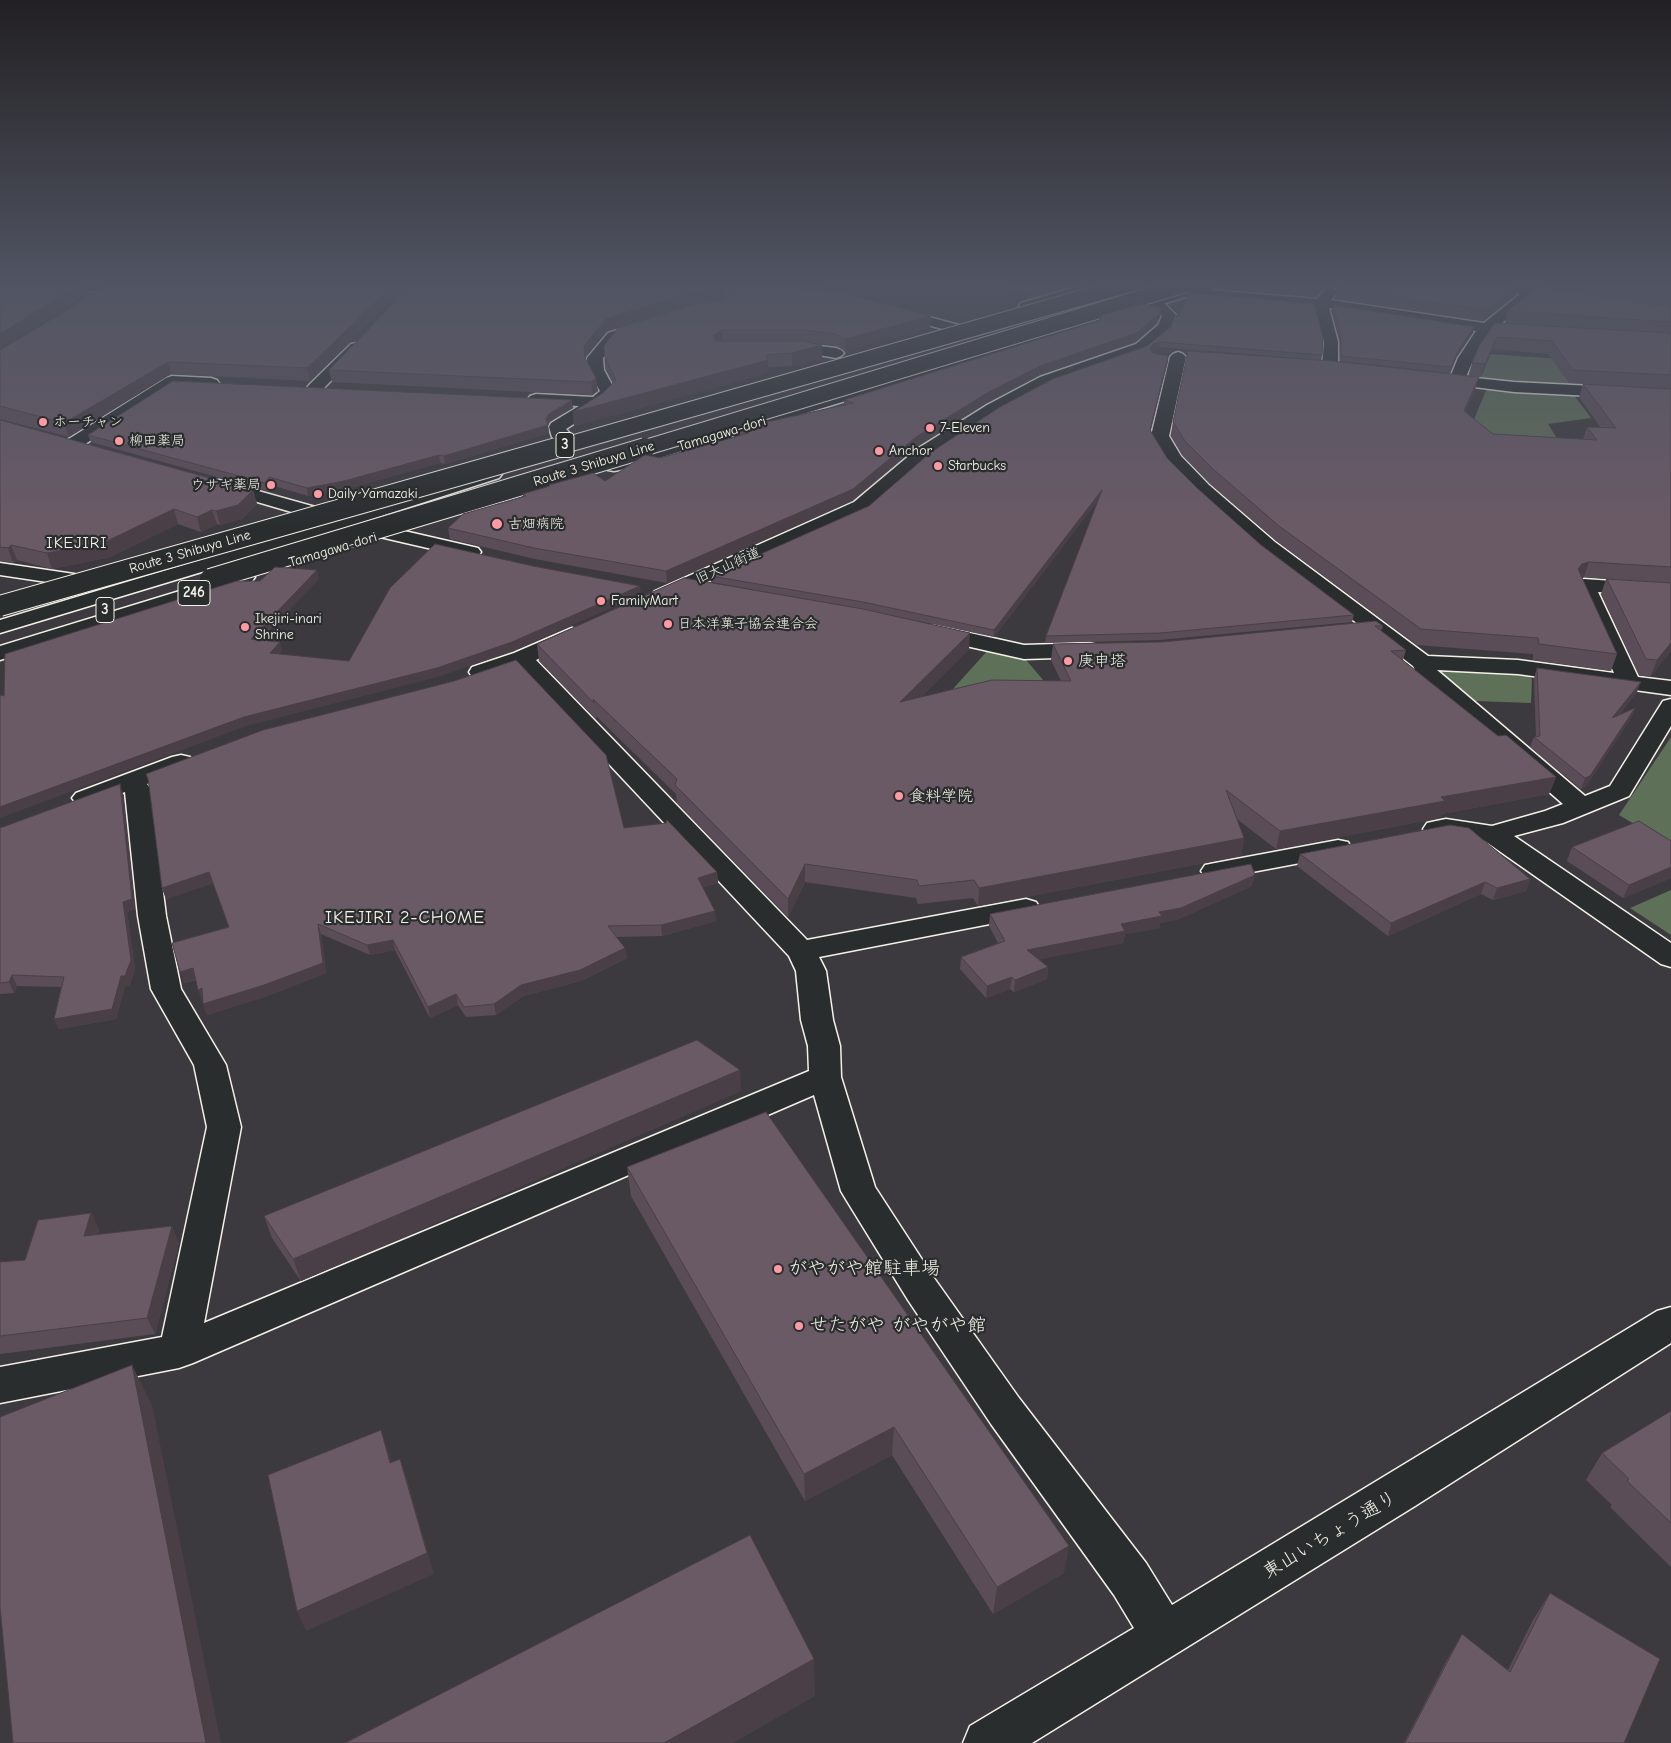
<!DOCTYPE html>
<meta charset="utf-8">
<style>
body{margin:0}
canvas{display:block;background:#3d3a3f}
</style>
<canvas width="1671" height="1743"></canvas>
<script>
const ctx = document.querySelector('canvas').getContext('2d');
ctx.lineJoin = 'round';
function paint(path, color) { ctx.fillStyle = color; ctx.fill(path, 'evenodd'); }
const toPath = rows => new Path2D(rows.map(r => 'M' + r).join(''));
function trace(path, color, width, dash) { ctx.strokeStyle = color; ctx.lineWidth = width; ctx.lineCap = dash ? 'butt' : 'round'; ctx.setLineDash(dash || []); ctx.stroke(path); }
function write(font, color, halo, rows, align = 'center') {
  ctx.font = font + ' "Comic Neue","Klee One",sans-serif'; ctx.lineWidth = 4.5; ctx.setLineDash([]); ctx.textBaseline = 'middle'; ctx.strokeStyle = halo; ctx.fillStyle = color; for (const [text, x, y, turn = 0] of rows) {
    ctx.save(); ctx.translate(x, y); ctx.rotate((+turn || 0) * Math.PI / 180); ctx.textAlign = isNaN(turn) ? turn : align; if (halo) ctx.strokeText(text, 0, 0); ctx.fillText(text, 0, 0); ctx.restore();
  }
}
paint(toPath([
 [1475,353,1577,360,1592,387,1489,382,1463,376],
 [1487,388,1573,394,1591,418,1548,424,1558,440,1468,434],
 [989,649,1021,654,1055,694,943,700],
 [1434,667,1524,671,1532,679,1531,703,1476,701],
 [1671,737,1671,846,1619,815],
 [1671,890,1671,935,1630,908]
]), '#5f7058');
const minor = toPath([
 [63,284,117,284,119,286,112,290,0,295,0,287,63,284],
 [1475,284,1512,284,1528,287,1531,284,1546,284,1541,289,1574,295,1576,298,1569,302,1533,296,1500,325,1532,328,1534,331,1532,334,1491,333,1474,358,1466,377,1514,382,1671,390,1671,400,1514,392,1434,382,1432,379,1434,376,1451,375,1458,358,1476,331,1329,308,1338,342,1338,367,1335,370,1330,372,1325,370,1322,367,1324,342,1315,307,1187,296,1180,292,1187,288,1317,299,1326,288,1331,287,1338,291,1331,300,1484,323,1520,294,1499,290,1480,291,1473,287,1475,284],
 [1151,300,1164,303,1176,315,1170,330,1146,350,1052,383,999,411,929,457,868,510,669,599,662,601,655,599,652,595,655,591,854,502,917,449,987,405,1040,377,1136,344,1158,325,1162,316,1144,304,1151,300],
 [895,308,959,325,961,328,959,331,954,332,890,315,888,312,890,309,895,308],
 [633,325,638,326,640,329,638,332,618,339,603,358,604,370,616,392,603,405,566,429,575,439,572,443,566,444,560,443,552,437,549,427,551,423,579,406,536,404,530,402,528,399,530,396,536,394,593,397,600,391,588,370,587,358,608,333,633,325],
 [356,343,361,344,363,347,361,350,321,391,309,391,307,388,309,385,351,344,356,343],
 [785,344,802,344,836,348,841,350,844,353,841,356,836,358,802,352,780,352,777,349,780,346,785,344],
 [1178,352,1183,354,1186,357,1169,436,1181,456,1209,485,1275,542,1428,656,1518,660,1614,673,1574,585,1577,581,1584,579,1671,585,1671,597,1598,592,1638,677,1671,681,1671,695,1518,674,1437,670,1585,796,1610,786,1663,701,1671,699,1671,726,1629,796,1563,823,1514,836,1671,943,1671,967,1661,964,1485,841,1446,835,1436,837,1427,835,1423,829,1427,823,1436,821,1446,819,1492,826,1545,811,1563,804,1420,679,1413,666,1261,550,1197,493,1168,463,1151,436,1170,357,1173,354,1178,352],
 [172,376,211,378,217,380,219,383,217,386,211,388,175,386,79,448,73,449,67,448,64,444,67,440,166,378,172,376],
 [219,480,319,508,321,512,319,516,312,518,213,489,210,485,213,481,219,480],
 [387,527,478,548,481,552,478,556,471,558,380,537,377,533,380,529,387,527],
 [0,563,74,574,81,576,84,580,81,584,74,586,0,575,0,563],
 [934,625,1024,645,1089,643,1097,645,1100,650,1097,655,1089,657,1024,659,926,637,923,632,926,627,934,625],
 [572,628,580,630,583,635,580,640,536,660,807,940,1026,899,1036,902,1040,908,1036,914,1026,917,819,957,826,971,833,1020,840,1046,841,1077,875,1187,934,1278,1019,1398,1146,1563,1172,1605,1657,1311,1671,1307,1671,1343,1415,1506,1032,1743,963,1743,970,1726,1134,1628,1114,1595,991,1424,908,1300,847,1201,841,1191,814,1095,193,1363,179,1368,0,1403,0,1367,162,1337,207,1127,194,1065,151,989,138,916,125,792,85,806,76,803,72,798,76,793,172,757,181,755,190,757,193,762,190,767,147,784,150,788,166,916,181,989,226,1065,241,1127,204,1323,809,1071,808,1046,801,1020,796,971,789,956,518,667,480,679,472,677,469,672,472,667,514,653,572,628],
 [1338,840,1348,842,1351,848,1348,854,1215,879,1205,877,1201,871,1205,865,1215,863,1338,840]
]);
const highway = toPath([
 [1086,284,1108,284,1106,287,1026,310,1019,306,1021,303,1086,284],
 [1198,284,1220,284,1218,287,620,470,614,471,608,470,605,466,608,462,1198,284],
 [493,469,499,470,502,474,499,478,304,541,0,633,0,620,290,533,493,469],
 [245,571,252,573,255,577,252,581,0,660,0,646,245,571]
]);
trace(minor, '#f4f1e8', 3);
trace(highway, '#f4f1e8', 3);
paint(minor, '#2a2d2e');
paint(highway, '#2a2d2e');
const highwayBridgeFar1 = toPath([
 [552,449,1130,284],
 [641,449,1187,284]
]);
const highwayBridge = toPath([
 [210,579,645,448],
 [0,606,556,448]
]);
trace(highwayBridgeFar1, '#f4f1e8', 17, []);
trace(highwayBridge, '#f4f1e8', 22, []);
trace(highwayBridgeFar1, '#2a2d2e', 15);
trace(highwayBridge, '#2a2d2e', 20);
paint(toPath([
 [105,284,703,287,680,284,833,284,829,290,931,316,930,328,845,351,836,346,813,343,822,358,792,366,768,367,768,373,574,426,573,412,603,393,613,384,606,369,604,346,712,302,692,304,607,331,585,358,598,391,592,395,332,382,329,370,396,300,390,301,310,381,171,374,69,437,0,419,0,350,69,309],
 [999,284,1078,284,1035,296],
 [1219,284,1322,284,1320,292,1316,297,1219,289],
 [1546,284,1671,284,1671,651,1650,677,1639,675,1601,594,1606,579,1584,577,1582,578,1617,654,1611,671,1533,660,1533,654,1417,645,1276,541,1210,484,1182,455,1171,436,1173,422,1475,390,1465,412,1493,434,1583,439,1587,427,1601,428,1579,397,1583,384,1657,388,1569,383,1548,354,1493,349,1481,377,1469,375,1472,363,1505,323,1508,311,1545,288],
 [1337,288,1516,294,1483,321,1335,299],
 [1333,305,1473,332,1456,357,1450,373,1340,361,1340,342,1332,310],
 [1161,308,1160,317,1156,324,1135,342,1039,375,986,403,916,447,853,500,667,583,535,559,450,539,448,528,523,496,523,494,549,487,549,485,605,481,660,458,739,436,739,428,844,405,844,400,1099,320,1100,316],
 [1172,326,1322,355,1321,360,1159,347,1153,350,1152,351,1153,353,1168,361,1150,431,1167,458,1197,488,1261,545,1354,615,1352,622,1159,640,1045,643,1046,636,1098,500,994,637,879,613,969,649,921,697,1061,681,1051,660,1053,644,1162,642,1376,621,1383,626,1381,631,1406,650,1403,660,1498,736,1556,777,1549,794,1441,814,1440,818,1276,849,1237,819,1244,838,1241,856,978,906,973,898,918,904,916,898,805,882,788,917,677,803,676,794,596,716,596,719,539,661,537,644,838,605,711,582,711,576,869,506,1147,346],
 [573,408,550,421,548,425,549,433,445,464,440,463,346,489,308,496,271,485,267,491,91,442,88,435],
 [0,420,253,490,257,504,242,519,220,525,217,524,201,532,178,524,110,557,52,569,17,560,13,563,0,561],
 [1537,668,1637,692,1619,715,1635,708,1631,718,1586,786,1581,789,1530,747,1534,737,1536,737,1534,678],
 [146,774,624,828,717,872,718,883,703,887,716,921,662,936,616,937,627,958,581,981,523,996,496,1015,466,1017,458,1005,430,1018,395,950,370,955,321,934,326,973,267,996,207,1015,203,1000,202,1000,196,980,184,983,229,928,213,883,166,899,162,888,149,784],
 [123,794,135,909,127,912,135,970,129,986,125,986,116,1019,59,1029,54,1019,61,987,17,986,14,993,0,994,0,828],
 [1671,841,1671,878,1623,898,1567,861,1572,847],
 [1300,854,1530,879,1526,891,1493,900,1481,894,1388,936,1297,866],
 [1252,886,1179,919,1160,923,1159,928,1125,934,1123,943,1039,959,1048,967,1047,979,1014,992,1010,989,986,998,960,969,961,957,998,943,989,926,990,914],
 [741,1091,301,1281,272,1238,264,1216],
 [627,1167,1064,1573,993,1614,892,1455,805,1501,631,1196],
 [91,1213,99,1230,98,1235,179,1243,155,1334,0,1354,0,1262,25,1260],
 [1671,1411,1671,1567,1610,1507,1612,1505,1586,1480,1602,1453],
 [1550,1593,1624,1743,1404,1743,1447,1660,1462,1634,1508,1670,1533,1620]
]), '#5b4d58');
paint(toPath([
 [81,284,86,284,89,293,0,349,0,334],
 [829,284,833,284,829,290],
 [1036,284,1078,284,1035,296],
 [1317,284,1322,284,1320,292,1316,297,1318,285],
 [1518,284,1516,294,1483,321,1486,310],
 [394,289,396,300,390,301,310,381,307,368,388,290],
 [723,289,724,300,692,304,607,331,585,358,584,346,606,319,691,292],
 [1161,308,1160,317,1156,324,1135,342,1039,375,986,403,916,447,853,500,667,583,666,571,916,437,987,393,1040,366],
 [931,316,930,328,845,351,845,339],
 [1474,327,1473,332,1456,357,1450,373,1451,367,1458,351],
 [722,330,722,342,714,348,713,335],
 [1497,337,1493,349,1481,377,1485,364],
 [1160,342,1159,347,1153,350,1149,354,1150,349,1153,344],
 [822,345,822,358,792,366,792,353],
 [1168,356,1168,361,1149,436,1150,430],
 [768,360,768,373,574,426,573,412],
 [168,362,171,374,69,437,64,423],
 [1479,377,1475,390,1460,424,1464,411],
 [596,378,598,391,592,395,591,382],
 [572,400,573,408,550,421,548,426,549,433,445,464,444,456,546,419,549,414],
 [439,455,440,463,346,489,308,496,307,488],
 [269,477,271,485,267,491,265,483],
 [253,490,257,504,242,519,220,525,216,511],
 [1102,490,1101,496,994,637,994,630],
 [174,509,178,524,110,557,52,569,47,553],
 [212,510,217,524,201,532,197,517],
 [11,545,17,560,13,563,8,548],
 [1589,562,1584,577,1576,579,1578,569,1582,564],
 [317,570,319,579,253,648,251,639],
 [640,586,641,595,513,651,438,677,246,726,0,818,0,807,244,717],
 [970,633,969,649,899,719,900,702],
 [280,642,282,651,272,661,270,653],
 [1671,643,1671,651,1650,677,1657,660],
 [1641,682,1637,692,1608,728,1612,718],
 [1635,708,1631,718,1586,786,1581,789,1585,778],
 [1556,777,1549,794,1441,814,1440,818,1276,849,1280,831,1441,797],
 [120,784,123,794,135,909,127,912,135,970,129,986,125,986,116,1019,59,1029,54,1019,123,902],
 [1244,838,1241,856,978,906,979,888],
 [805,864,805,882,788,917,788,899],
 [1671,867,1671,878,1623,898,1629,885],
 [209,872,213,883,166,899,162,888],
 [717,872,718,883,699,889,698,878],
 [1255,875,1252,886,1179,919,1160,923,1159,928,1125,934,1123,943,1026,962,1027,950,1121,924,1159,912],
 [1530,879,1526,891,1493,900,1497,888],
 [1485,882,1481,894,1388,936,1391,923],
 [715,911,716,921,662,936,661,925],
 [318,924,321,934,326,973,267,996,207,1015,203,1004],
 [393,940,395,950,370,955,367,945],
 [625,948,627,958,581,981,523,996,496,1015,494,1004,521,985],
 [1048,967,1047,979,1014,992,1015,980],
 [193,968,197,979,184,983,180,972],
 [12,975,17,986,14,993,9,982],
 [1012,977,1010,989,986,998,987,986],
 [202,988,205,999,202,1000,198,990],
 [456,994,458,1005,430,1018,428,1007],
 [740,1070,741,1091,301,1281,293,1259],
 [91,1213,99,1230,92,1253,84,1236],
 [172,1226,179,1243,155,1334,147,1318],
 [132,1365,152,1405,221,1743,206,1743],
 [894,1427,892,1455,805,1501,804,1474],
 [381,1430,388,1451,398,1484,390,1463],
 [400,1459,407,1480,434,1574,306,1631,297,1611],
 [1069,1546,1064,1573,993,1614,997,1587],
 [814,1659,815,1696,733,1743,664,1743]
]), '#4a3f47');
const building = toPath([
 [26,284,81,284,0,334,0,285,26,284],
 [105,284,666,284,702,287,823,288,931,316,845,339,836,334,802,330,722,330,713,335,716,341,802,341,822,345,792,353,766,355,768,360,573,412,603,393,616,380,605,357,604,346,618,328,694,304,724,300,732,294,723,289,691,292,606,319,584,346,585,358,596,378,591,382,329,370,402,295,401,293,394,289,388,290,307,368,168,362,64,423,0,406,0,350,69,309,105,284],
 [1302,284,1320,284,1318,285,1302,284],
 [1369,284,1518,284,1486,310,1337,288,1339,285,1369,284],
 [1597,284,1671,284,1671,296,1597,284],
 [1538,286,1671,307,1671,322,1508,311,1538,286],
 [1189,293,1314,304,1323,337,1322,355,1160,342,1153,344,1150,349,1153,353,1168,356,1150,430,1167,458,1197,488,1261,545,1354,615,1160,633,1046,636,1102,490,994,630,863,602,711,576,869,506,930,453,1000,407,1053,379,1147,346,1172,326,1177,315,1179,315,1189,293],
 [1142,304,1161,308,1158,315,1136,333,1040,366,987,393,916,437,853,489,666,571,534,548,448,528,463,514,526,496,523,494,550,486,549,485,593,473,605,481,645,455,660,458,749,433,739,428,854,403,844,400,1101,320,1100,316,1142,304],
 [1333,305,1474,327,1458,351,1451,367,1341,356,1341,336,1333,305],
 [1495,323,1671,333,1671,375,1573,370,1552,341,1497,337,1485,364,1472,363,1479,346,1495,323],
 [1188,351,1332,361,1479,377,1464,411,1493,434,1597,440,1587,427,1616,428,1583,384,1671,389,1671,567,1589,562,1582,564,1578,569,1617,654,1539,644,1538,638,1421,629,1279,526,1213,469,1185,441,1173,422,1188,351],
 [173,381,572,400,549,414,546,419,548,425,444,456,439,455,344,481,307,488,269,477,265,483,88,435,173,381],
 [0,420,253,490,238,505,216,511,212,510,197,517,174,509,105,542,47,553,11,545,8,548,0,547,0,420],
 [435,544,533,566,640,586,512,642,437,668,244,717,0,807,0,695,4,696,5,654,237,581,260,581,275,567,317,570,251,639,280,642,270,653,349,661,390,588,435,544],
 [684,578,863,609,970,633,900,702,992,680,1071,681,1053,644,1162,642,1376,621,1383,626,1375,626,1406,650,1391,651,1498,736,1506,735,1556,777,1441,797,1445,801,1280,831,1226,790,1244,838,979,888,974,880,919,886,917,880,805,864,788,899,675,785,677,779,593,699,594,703,537,644,684,578],
 [1607,579,1671,583,1671,643,1657,660,1646,659,1607,579],
 [516,660,606,755,624,828,666,823,667,820,717,872,698,878,715,911,661,925,608,926,625,948,580,970,521,985,494,1004,464,1007,456,994,428,1007,393,940,367,945,318,924,323,963,264,985,203,1004,202,988,198,990,193,968,180,972,172,943,229,927,209,872,162,888,148,778,146,774,263,730,454,681,516,660],
 [1537,668,1641,682,1612,718,1635,708,1590,776,1585,778,1534,737,1540,736,1537,668],
 [120,784,132,899,123,902,131,960,125,976,121,976,112,1009,54,1019,64,977,12,975,9,982,0,983,0,828,120,784],
 [1639,821,1671,841,1671,867,1629,885,1572,847,1639,821],
 [1450,825,1469,828,1530,879,1497,888,1485,882,1391,923,1300,854,1450,825],
 [1251,864,1255,875,1181,908,1159,912,1162,916,1121,924,1125,931,1027,950,1048,967,1015,980,1012,977,987,986,961,957,1005,941,990,914,1251,864],
 [697,1040,740,1070,293,1259,264,1216,697,1040],
 [766,1112,1069,1546,997,1587,894,1427,804,1474,627,1167,766,1112],
 [91,1213,84,1236,172,1226,147,1318,0,1336,0,1262,25,1260,38,1220,91,1213],
 [132,1365,206,1743,13,1743,0,1607,0,1417,132,1365],
 [1671,1411,1671,1523,1627,1481,1629,1479,1602,1453,1671,1411],
 [381,1430,390,1463,400,1459,427,1553,297,1611,268,1475,381,1430],
 [750,1535,814,1659,664,1743,345,1743,750,1535],
 [1550,1593,1660,1659,1624,1743,1405,1743,1462,1634,1510,1672,1550,1593]
]);
paint(building, '#6a5a66');
trace(building, '#4a3f47', 1);
const sky = ctx.createLinearGradient(0, 0, 0, 528);
sky.addColorStop(0, '#222023');
sky.addColorStop(0.54, '#515563');
sky.addColorStop(1, '#51556300');
ctx.fillStyle = sky;
ctx.fillRect(0, 0, 1671, 528);
for (const [x, y, r, color] of [
 [43,422,5,"#ff9aa2"],
 [930,428,5,"#ff9aa2"],
 [119,441,5,"#ff9aa2"],
 [879,451,5,"#ff9aa2"],
 [938,466,5,"#ff9aa2"],
 [271,485,5,"#ff9aa2"],
 [318,494,5,"#ff9aa2"],
 [497,524,6,"#ff9aa2"],
 [601,601,5,"#ff9aa2"],
 [668,624,5,"#ff9aa2"],
 [245,627,5,"#ff9aa2"],
 [1068,661,5,"#ff9aa2"],
 [899,796,5,"#ff9aa2"],
 [778,1269,5,"#ff9aa2"],
 [799,1326,5,"#ff9aa2"]
]) { const dot = new Path2D(); dot.arc(x, y, r, 0, 2 * Math.PI); ctx.fillStyle = color; ctx.fill(dot); trace(dot, '#2a2d2e', 2); }
write('14px', '#f4f1e8', '#2a2d2e', [
 ["ホーチャン",53,422],
 ["7-Eleven",940,428],
 ["柳田薬局",129,441],
 ["Anchor",889,451],
 ["Starbucks",948,466],
 ["ウサギ薬局",261,485,"right"],
 ["Daily Yamazaki",328,494],
 ["古畑病院",508,524],
 ["FamilyMart",611,601],
 ["Ikejiri-inari",255,619],
 ["Shrine",255,635],
 ["日本洋菓子協会連合会",678,624]
], 'left');
write('14px', '#f4f1e8', '#2a2d2e', [
 ["Tamagawa-dori",722,434,-17],
 ["Route 3 Shibuya Line",594,464,-17],
 ["Tamagawa-dori",333,550,-17],
 ["Route 3 Shibuya Line",190,552,-16],
 ["旧大山街道",728,566,-24]
]);
for (const [x, y, w] of [
 [565,445,18],
 [194,593,32],
 [105,610,18]
]) { const box = new Path2D(); box.roundRect(x - w / 2, y - 12.5, w, 25, 4); ctx.fillStyle = '#2a2d2e'; ctx.fill(box); trace(box, '#f4f1e8', 1); }
write('bold 15px', '#f4f1e8', null, [
 ["3",565,445],
 ["246",194,593],
 ["3",105,610]
]);
ctx.letterSpacing = '1px';
write('16px', '#f4f1e8', '#2a2d2e', [
 ["IKEJIRI",77,543]
]);
ctx.letterSpacing = '0px';
write('16px', '#f4f1e8', '#2a2d2e', [
 ["庚申塔",1078,661],
 ["食料学院",909,796]
], 'left');
ctx.letterSpacing = '1px';
write('18px', '#f4f1e8', '#2a2d2e', [
 ["IKEJIRI 2-CHOME",405,918]
]);
ctx.letterSpacing = '0px';
write('19px', '#f4f1e8', '#2a2d2e', [
 ["がやがや館駐車場",788,1269],
 ["せたがや がやがや館",809,1326]
], 'left');
write('19px', '#f4f1e8', '#2a2d2e', [
 ["東山いちょう通り",1330,1535,-31]
]);
</script>
